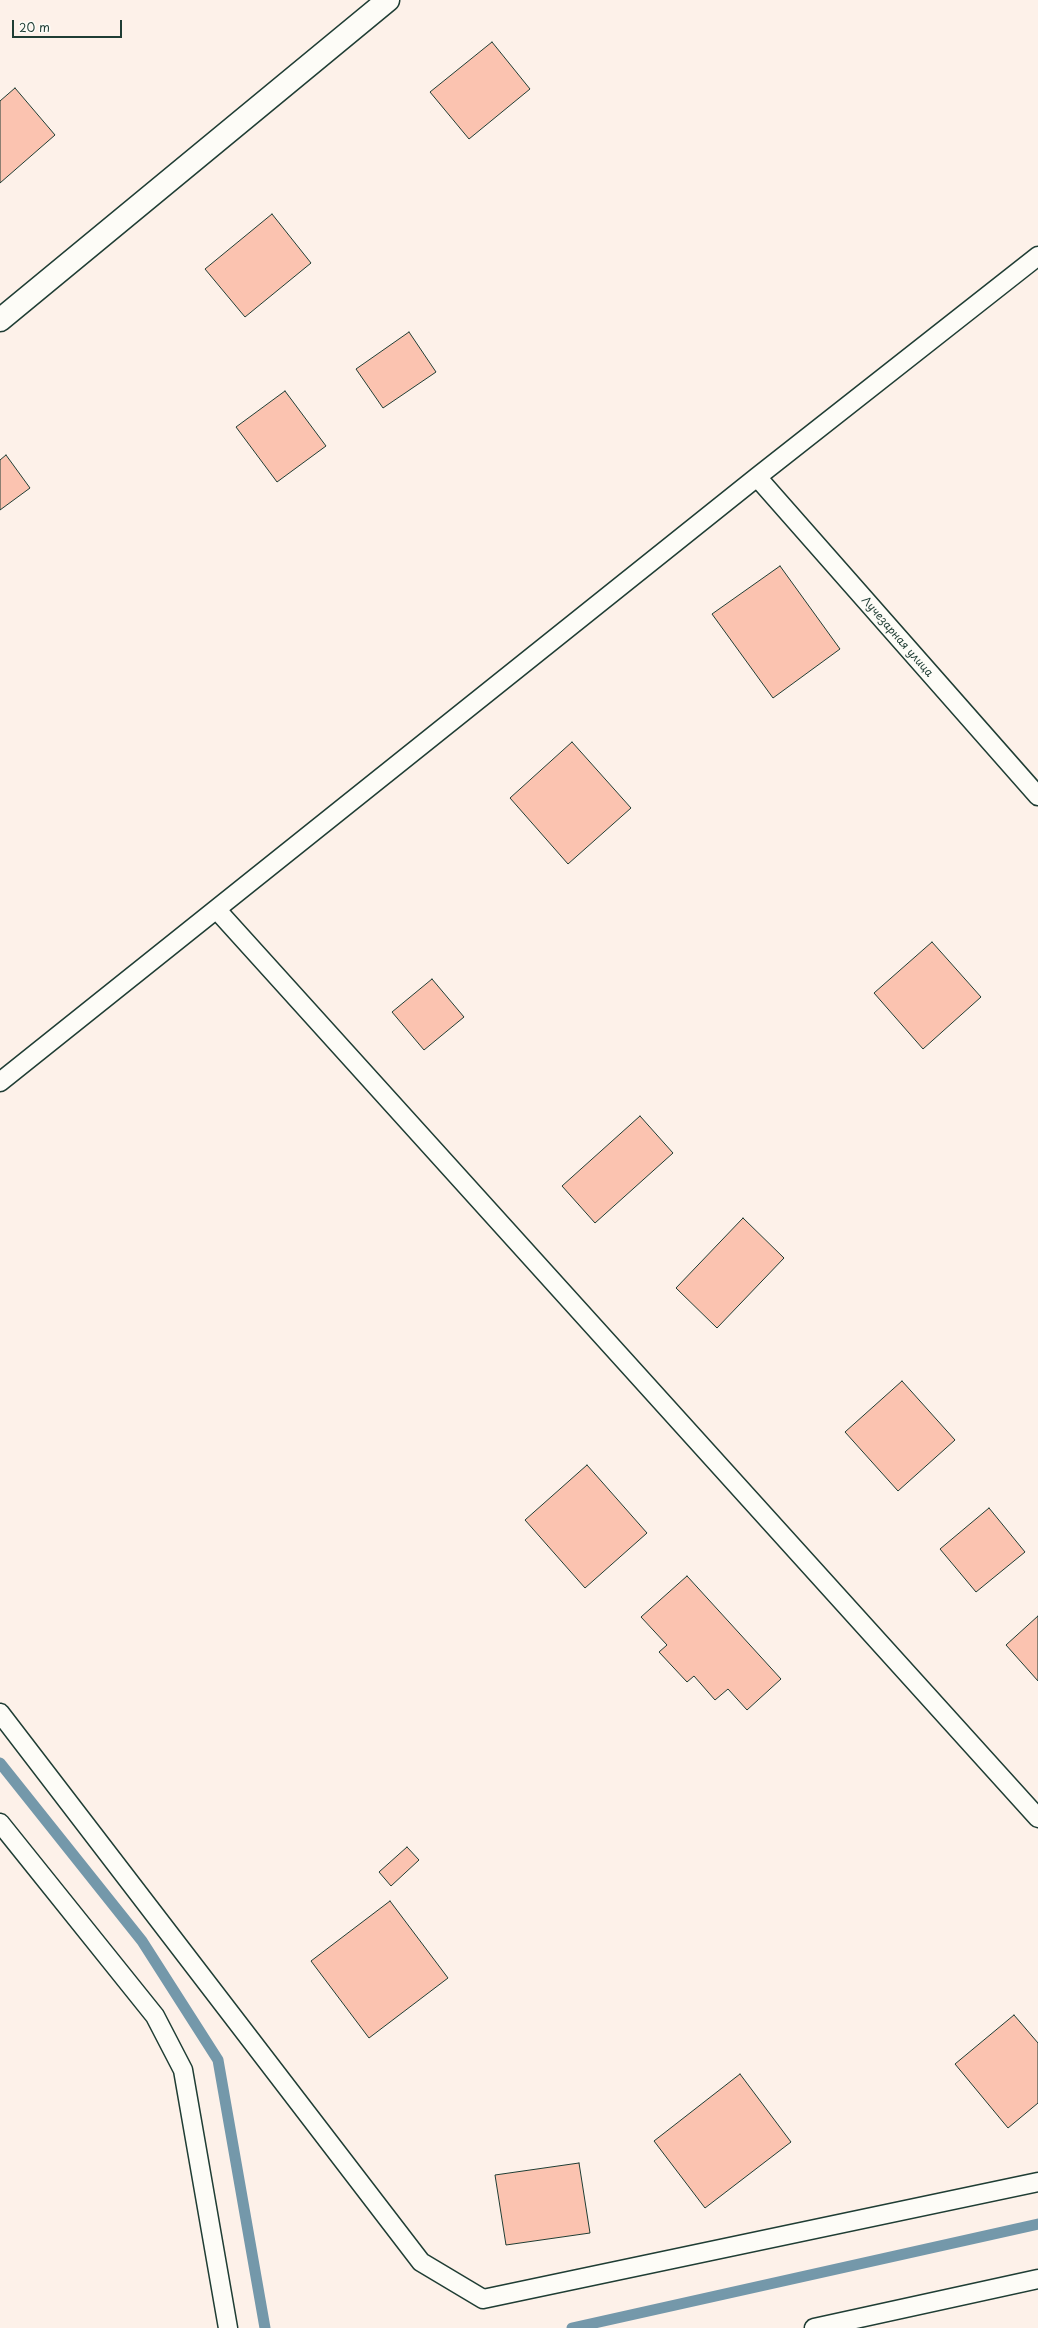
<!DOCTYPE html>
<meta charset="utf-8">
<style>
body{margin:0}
#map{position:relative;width:1038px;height:2328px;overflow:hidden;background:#fdf1e9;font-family:"Playpen Sans",sans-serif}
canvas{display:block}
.scale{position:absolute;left:12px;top:20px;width:110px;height:18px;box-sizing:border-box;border:2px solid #1f3d34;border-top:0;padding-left:5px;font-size:12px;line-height:14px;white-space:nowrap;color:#1f3d34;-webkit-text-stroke:3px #fdfcf7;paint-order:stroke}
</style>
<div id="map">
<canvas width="1038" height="2328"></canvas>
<div class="scale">20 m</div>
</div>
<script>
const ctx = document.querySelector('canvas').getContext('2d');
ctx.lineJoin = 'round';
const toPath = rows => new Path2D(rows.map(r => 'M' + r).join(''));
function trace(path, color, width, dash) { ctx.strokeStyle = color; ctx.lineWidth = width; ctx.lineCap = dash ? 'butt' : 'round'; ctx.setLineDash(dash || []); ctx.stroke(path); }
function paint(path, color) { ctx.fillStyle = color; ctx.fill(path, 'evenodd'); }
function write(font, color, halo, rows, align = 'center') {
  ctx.font = font + ' "Playpen Sans",sans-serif'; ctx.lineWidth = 3; ctx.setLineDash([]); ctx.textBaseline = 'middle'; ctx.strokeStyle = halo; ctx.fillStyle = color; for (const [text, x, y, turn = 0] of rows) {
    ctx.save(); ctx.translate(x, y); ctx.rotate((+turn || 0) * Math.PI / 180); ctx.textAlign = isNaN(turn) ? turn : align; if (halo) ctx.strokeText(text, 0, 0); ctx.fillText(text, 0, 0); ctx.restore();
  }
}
trace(toPath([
 [0,1763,142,1941,218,2060,265,2328],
 [572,2328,1038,2224]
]), '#7498aa', 11);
const building = toPath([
 [492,42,530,89,469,139,430,92,492,42],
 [15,88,55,135,0,183,0,101,15,88],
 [272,214,311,263,245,317,205,269,272,214],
 [409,332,436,372,383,408,356,369,409,332],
 [285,391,326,446,277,482,236,427,285,391],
 [6,455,30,488,0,510,0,460,6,455],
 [780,566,840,649,773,698,712,614,780,566],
 [572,742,631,808,568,864,510,798,572,742],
 [932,942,981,997,923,1049,874,993,932,942],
 [432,979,464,1017,424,1050,392,1012,432,979],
 [640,1116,673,1153,595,1223,562,1186,640,1116],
 [743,1218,784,1258,717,1328,676,1288,743,1218],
 [902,1381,955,1440,898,1491,845,1432,902,1381],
 [587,1465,647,1533,585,1588,525,1520,587,1465],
 [989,1508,1025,1552,976,1592,940,1549,989,1508],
 [687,1576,781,1679,747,1710,728,1689,715,1700,694,1676,687,1682,659,1652,667,1645,641,1617,687,1576],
 [1038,1616,1038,1681,1006,1645,1038,1616],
 [407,1847,419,1860,391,1886,379,1872,407,1847],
 [390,1901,448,1978,369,2038,311,1961,390,1901],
 [1014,2015,1038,2043,1038,2103,1008,2128,955,2064,1014,2015],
 [740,2074,791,2142,705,2208,654,2141,740,2074],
 [579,2163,590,2233,506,2245,495,2175,579,2163]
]);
paint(building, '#fbc3b0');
trace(building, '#1f3d34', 1);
const lane = toPath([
 [757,477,1038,796],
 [217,910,1038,1818],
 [0,1082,757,477,1038,256],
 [0,1713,421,2262,483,2299,1038,2182],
 [0,1823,155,2016,183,2070,228,2328],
 [814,2328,1038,2279]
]);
const street = toPath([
 [0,320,388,0]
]);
trace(lane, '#1f3d34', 21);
trace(street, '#1f3d34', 25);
trace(lane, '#fdfcf7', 18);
trace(street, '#fdfcf7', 22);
write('11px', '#1f3d34', '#fdfcf7', [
 ["Лучезарная улица",897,637,49]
]);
</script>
